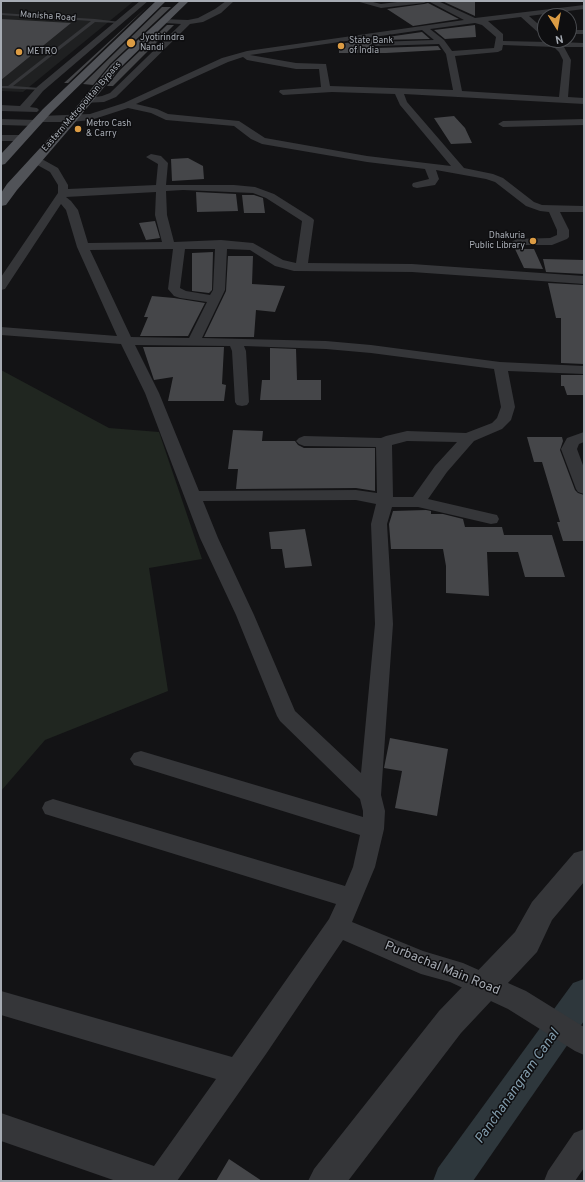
<!DOCTYPE html>
<style>
body{margin:0}
#map{position:relative;width:585px;height:1182px;overflow:hidden;background:#131315;font-family:Overpass,sans-serif}
canvas{display:block}
.frame{position:absolute;inset:0;border:2px solid #a6abb3;pointer-events:none}
.north{position:absolute;left:537px;top:8px;width:40px;height:40px;box-sizing:border-box;background:#0e0e10;border:1px solid #4b4d51;border-radius:50%;rotate:169deg;font-size:11px;font-weight:700;line-height:16px;text-align:center;color:#a6abb3}
.north::after{content:'';display:block;margin:auto;width:14px;height:18px;background:#dc9c44;clip-path:polygon(50% 0,100% 100%,50% 72%,0 100%)}
</style>
<div id="map">
<canvas width="585" height="1182"></canvas>
<div class="frame"></div>
<div class="north">N</div>
</div>
<script>
const ctx = document.querySelector('canvas').getContext('2d');
ctx.lineJoin = 'round';
function paint(path, color) { ctx.fillStyle = color; ctx.fill(path, 'evenodd'); }
const toPath = rows => new Path2D(rows.map(r => 'M' + r).join(''));
function trace(path, color, width, dash) { ctx.strokeStyle = color; ctx.lineWidth = width; ctx.lineCap = dash ? 'butt' : 'round'; ctx.setLineDash(dash || []); ctx.stroke(path); }
function write(font, color, halo, rows, align = 'center') {
  ctx.font = font + ' Overpass,sans-serif'; ctx.lineWidth = 3; ctx.setLineDash([]); ctx.textBaseline = 'middle'; ctx.strokeStyle = halo; ctx.fillStyle = color; for (const [text, x, y, turn = 0] of rows) {
    ctx.save(); ctx.translate(x, y); ctx.rotate((+turn || 0) * Math.PI / 180); ctx.textAlign = isNaN(turn) ? turn : align; if (halo) ctx.strokeText(text, 0, 0); ctx.fillText(text, 0, 0); ctx.restore();
  }
}
paint(toPath([
 [1,1,134,1,23,92,1,91]
]), '#1f2021');
paint(toPath([
 [1,370,109,428,159,432,202,559,149,568,168,691,45,740,1,791]
]), '#202620');
paint(toPath([
 [584,979,584,1021,473,1181,433,1181,438,1168,573,983,584,979]
]), '#2e373c');
paint(toPath([
 [442,1,475,1,475,16],
 [428,3,459,19,413,26,387,9,424,4],
 [148,6,68,83,64,83],
 [162,7,171,7,110,64,93,85,83,84],
 [1,19,71,23,1,80],
 [167,25,174,25,113,86,107,86,120,70],
 [475,25,476,37,445,39,434,30],
 [422,32,430,39,376,40,371,45,376,48,438,46,441,50,386,53,339,53,339,44],
 [454,116,465,128,472,143,451,144,434,118],
 [188,158,203,166,204,179,172,181,171,159],
 [196,192,236,194,238,211,197,212],
 [242,195,254,195,263,198,265,213,244,213],
 [155,221,160,238,146,240,139,223],
 [515,249,534,249,543,269,524,268],
 [213,252,212,290,209,293,192,291,192,253],
 [228,256,253,256,252,284,285,286,275,312,256,310,254,337,204,337,226,291],
 [543,259,584,260,584,274,546,272],
 [548,283,584,285,584,364,561,363,561,318,556,318],
 [152,296,174,298,205,303,188,336,140,336,148,317,144,317],
 [143,347,224,347,222,384,226,385,224,401,168,401,173,377,154,380],
 [270,348,296,349,297,380,321,380,321,400,260,400,262,380,270,380],
 [561,375,584,375,584,395,567,395,564,386,561,386],
 [233,430,263,431,262,441,295,441,298,445,304,448,375,448,375,491,356,488,236,489,238,469,228,469],
 [527,437,562,437,563,441,560,450,575,490,578,493,584,495,584,541,563,541,557,522,560,522,542,462,534,462],
 [426,510,431,511,431,514,443,514,463,519,465,527,502,527,504,535,552,535,565,577,525,577,518,552,487,552,489,596,446,593,446,566,443,549,391,549,389,524,393,511],
 [305,529,312,566,285,568,282,549,271,549,269,532],
 [390,738,448,749,437,816,395,808,402,771,384,768],
 [229,1159,262,1181,216,1181]
]), '#454649');
paint(toPath([
 [1,13,95,19,120,22,118,23,95,22,13,86,40,88,42,90,1,88,1,86,8,86,91,21,1,15,1,13]
]), '#353639');
paint(toPath([
 [140,1,148,1,43,91,30,107,37,108,39,110,37,112,1,111,1,105,20,106,37,87,140,1],
 [226,1,234,1,221,13,203,22,190,24,116,97,104,102,83,103,81,101,83,99,102,96,110,93,181,24,165,23,162,23,162,19,188,20,198,18,215,9,226,1],
 [356,1,369,1,381,4,405,1,428,1,424,3,381,8,356,1],
 [428,1,438,1,475,18,584,5,584,9,529,16,545,30,545,36,542,36,521,17,488,21,503,34,503,41,549,42,548,40,557,40,559,42,584,43,584,47,564,47,571,60,568,97,584,98,584,104,404,94,407,102,464,168,493,174,503,178,534,202,542,205,584,206,584,212,560,212,569,230,569,237,567,239,552,245,513,245,511,243,513,241,517,239,550,238,557,235,557,230,549,212,540,211,526,206,495,182,486,179,436,170,439,179,435,185,417,188,413,187,412,185,413,183,429,179,425,169,367,162,262,144,251,139,234,126,166,120,151,113,128,108,91,120,71,122,41,122,40,125,37,126,1,125,1,119,37,120,38,117,41,116,90,114,124,103,222,58,247,51,464,20,428,1],
 [475,23,482,25,496,37,494,48,452,51,444,40,430,29,475,23],
 [422,30,434,40,376,42,372,44,376,46,439,44,446,54,453,90,330,86,326,64,296,63,250,55,422,30],
 [503,45,554,47,559,52,563,60,559,97,462,91,455,56,498,52,502,50,503,45],
 [243,57,247,60,296,69,319,69,321,87,280,90,279,92,283,95,332,92,395,94,400,105,451,166,367,156,265,138,239,121,168,114,157,109,136,104,228,62,243,57],
 [569,30,584,30,584,34,569,34,569,30],
 [584,119,584,125,503,127,498,124,503,121,584,119],
 [1,135,23,135,28,138,23,141,1,141,1,135],
 [151,154,161,156,168,163,166,185,234,185,255,187,274,194,312,218,314,220,308,263,412,264,584,276,584,284,412,272,294,271,275,266,250,250,227,249,225,290,202,338,326,341,371,345,500,362,584,366,584,374,508,371,515,407,511,420,502,429,474,441,447,472,428,499,497,515,499,519,497,523,491,524,418,507,392,507,387,524,393,624,381,795,385,811,384,829,375,867,352,922,423,951,463,963,526,991,584,1027,584,1055,575,1051,508,1009,450,982,421,974,343,940,266,1054,177,1181,116,1181,1,1141,1,1113,154,1166,216,1079,1,1015,1,991,232,1057,329,919,336,904,45,814,42,808,45,802,53,799,345,886,353,867,360,835,141,767,134,765,130,759,134,753,141,751,363,817,363,811,360,799,280,721,277,716,236,615,200,538,145,393,121,344,1,335,1,327,117,336,77,247,66,210,61,204,5,289,1,290,1,277,58,193,58,185,50,172,32,162,31,160,32,158,40,158,58,168,68,185,68,189,156,185,158,164,146,157,151,154],
 [183,190,253,193,266,198,302,221,296,263,283,260,253,243,221,240,174,242,167,215,166,191,183,190],
 [156,192,155,215,162,242,88,243,78,210,71,201,66,197,156,192],
 [173,249,168,289,174,296,180,298,207,302,189,338,131,337,90,250,173,249],
 [185,249,215,249,213,290,210,295,186,291,180,288,185,249],
 [135,345,230,346,232,351,235,402,237,405,242,406,247,405,249,402,246,351,244,346,326,349,371,353,494,369,501,407,497,418,492,423,466,433,407,431,386,436,381,438,304,436,299,438,296,441,299,444,304,446,376,447,377,493,356,490,199,491,159,393,135,345],
 [407,441,457,442,435,466,413,497,393,497,392,445,407,441],
 [356,500,376,504,371,524,375,624,361,773,295,711,254,615,218,538,203,501,356,500],
 [584,432,584,442,579,444,577,449,584,468,584,494,578,492,576,489,561,449,567,438,584,432],
 [584,1129,584,1168,575,1181,544,1181,548,1171,574,1133,584,1129]
]), '#353639');
paint(toPath([
 [584,850,584,882,552,920,537,952,461,1033,348,1181,308,1181,314,1169,439,1011,515,932,532,902,574,853,584,850]
]), '#353639');
paint(toPath([
 [156,1,166,1,51,113,5,164,1,165,1,154,43,109,156,1],
 [180,1,189,1,119,69,72,126,17,190,6,205,1,206,1,193,7,184,64,122,111,65,180,1]
]), '#515358');
for (const [x, y, r, color] of [
 [131,43,5,"#dc9c44"],
 [341,46,4,"#dc9c44"],
 [19,52,4,"#dc9c44"],
 [78,129,4,"#dc9c44"],
 [533,241,4,"#dc9c44"]
]) { const dot = new Path2D(); dot.arc(x, y, r, 0, 2 * Math.PI); ctx.fillStyle = color; ctx.fill(dot); trace(dot, '#0e0e10', 1.5); }
write('9px', '#a6abb3', '#0e0e10', [
 ["Manisha Road",48,17,4],
 ["Eastern Metropolitan Bypass",82,107,-49]
]);
write('9px', '#a6abb3', '#0e0e10', [
 ["Jyotirindra",140,38],
 ["Nandi",140,48],
 ["State Bank",349,41],
 ["of India",349,51],
 ["METRO",27,52],
 ["Metro Cash",86,124],
 ["& Carry",86,134],
 ["Dhakuria",525,236,"right"],
 ["Public Library",525,246,"right"]
], 'left');
write('13px', '#a6abb3', '#0e0e10', [
 ["Purbachal Main Road",442,969,22]
]);
write('italic 14px', '#819bab', '#0e0e10', [
 ["Panchanangram Canal",518,1087,-55]
]);
</script>
